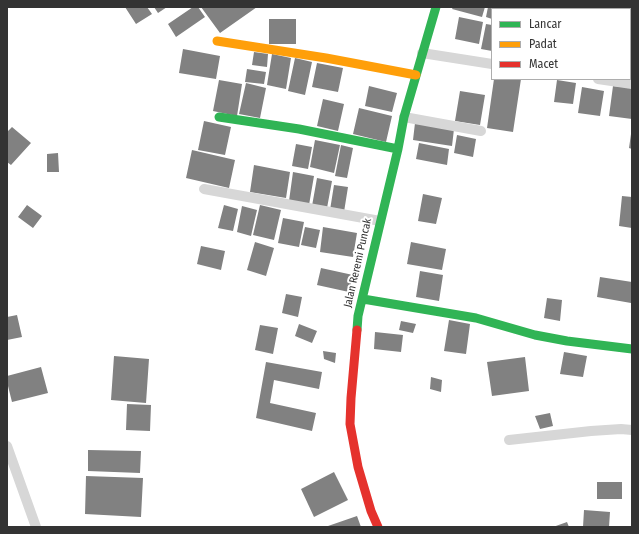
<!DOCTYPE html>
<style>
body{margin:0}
#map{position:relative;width:639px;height:534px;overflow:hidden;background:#fff;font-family:"Fira Sans Condensed",sans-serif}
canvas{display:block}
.frame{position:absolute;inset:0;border:8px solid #333;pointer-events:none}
.legend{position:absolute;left:491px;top:8px;width:140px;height:72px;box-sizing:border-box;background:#fff;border:1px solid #adadad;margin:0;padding:5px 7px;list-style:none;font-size:12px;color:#333}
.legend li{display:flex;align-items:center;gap:8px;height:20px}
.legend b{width:20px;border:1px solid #adadad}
</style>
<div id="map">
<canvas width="639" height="534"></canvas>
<div class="frame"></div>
<ul class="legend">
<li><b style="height:5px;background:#30b455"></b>Lancar</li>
<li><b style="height:5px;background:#ff9f0a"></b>Padat</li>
<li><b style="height:5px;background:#e5322d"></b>Macet</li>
</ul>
</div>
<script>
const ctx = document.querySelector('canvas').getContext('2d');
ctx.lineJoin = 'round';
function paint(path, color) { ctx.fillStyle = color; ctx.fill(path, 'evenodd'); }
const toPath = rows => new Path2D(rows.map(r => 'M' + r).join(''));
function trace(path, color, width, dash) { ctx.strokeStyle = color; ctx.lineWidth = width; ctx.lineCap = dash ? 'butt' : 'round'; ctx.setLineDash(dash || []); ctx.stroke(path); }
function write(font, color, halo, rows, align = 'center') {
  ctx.font = font + ' "Fira Sans Condensed",sans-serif'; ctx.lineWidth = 4; ctx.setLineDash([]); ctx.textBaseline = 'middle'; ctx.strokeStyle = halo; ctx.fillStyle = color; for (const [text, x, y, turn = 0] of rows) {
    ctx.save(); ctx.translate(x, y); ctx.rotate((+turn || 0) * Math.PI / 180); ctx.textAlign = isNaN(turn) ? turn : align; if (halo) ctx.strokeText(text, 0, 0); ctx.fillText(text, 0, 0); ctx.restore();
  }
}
paint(toPath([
 [125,7,147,7,152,14,136,24],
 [154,7,167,7,158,13],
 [193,7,198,7,205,17,176,37,168,24],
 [201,7,257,7,220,33],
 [453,7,485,7,482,17,452,9],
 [488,7,520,7,519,9,492,9,492,19,486,17],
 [549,7,574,7,573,9,548,9],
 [576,7,593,7,592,9,576,9],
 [604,7,632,7,632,8,630,12,630,9,603,9],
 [459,17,483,22,479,44,455,39],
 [269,19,296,19,296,44,269,44],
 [486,24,492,25,492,51,481,49],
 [183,49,220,56,216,79,179,73],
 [254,52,268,54,267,67,252,65],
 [272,54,291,58,286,89,267,85],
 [295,58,312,62,305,95,288,91],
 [317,63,343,68,338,92,312,87],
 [247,69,266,72,264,84,245,82],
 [494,79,521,79,513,132,487,128],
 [219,80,242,84,237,116,213,111],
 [557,80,576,83,573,104,554,102],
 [246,83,266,88,260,118,239,114],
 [369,86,397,93,392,112,365,106],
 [613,86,632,88,632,119,609,116],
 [582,87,604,91,600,116,578,113],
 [460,91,485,95,480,125,455,121],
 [323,99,344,104,338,131,317,126],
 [359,108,392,116,386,142,353,134],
 [204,121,231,127,225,155,198,150],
 [415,123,454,129,452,146,413,140],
 [12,127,31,143,11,165,7,162,7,132],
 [631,134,632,134,632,149,629,148],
 [457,135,476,139,473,157,454,153],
 [315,140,340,145,334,173,310,167],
 [419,143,449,149,447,165,416,159],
 [296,144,312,147,308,169,292,166],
 [341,145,353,148,347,178,335,176],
 [192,150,235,160,229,188,186,178],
 [58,153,59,172,47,172,47,154],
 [254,165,290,172,286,198,250,192],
 [293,172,314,176,309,205,289,201],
 [317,178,332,181,327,208,312,206],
 [334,185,348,187,344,212,330,210],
 [423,194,442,198,436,224,418,221],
 [622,196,632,197,632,228,619,226],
 [27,205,42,216,33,228,18,217],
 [224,205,238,209,233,231,218,228],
 [260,205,281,210,274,240,253,235],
 [242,206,257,210,251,236,237,232],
 [283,218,304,222,299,247,278,243],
 [305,227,320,230,316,248,301,245],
 [323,227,357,233,353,257,320,252],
 [255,242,274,248,266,276,247,270],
 [411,242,446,249,442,270,407,264],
 [201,246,225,251,221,270,197,264],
 [321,268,353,275,349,292,317,285],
 [420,271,443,275,439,301,416,297],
 [600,277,632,282,631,303,597,297],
 [286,294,302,297,298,317,282,313],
 [547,298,562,300,560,321,544,318],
 [17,315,22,337,7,340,7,317],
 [449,320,470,324,466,354,444,351],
 [401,321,416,324,413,333,399,330],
 [299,324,317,331,312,343,295,336],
 [260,325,278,328,273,354,255,350],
 [375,332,403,335,401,352,374,349],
 [323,351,336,353,335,363,324,359],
 [564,352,587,356,583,377,560,374],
 [114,356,149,359,146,403,111,400],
 [525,357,529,391,492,396,487,362],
 [266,362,322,372,319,389,274,380,270,403,316,413,312,431,256,418],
 [41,367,48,393,12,402,7,382,7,376],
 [431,377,442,380,441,392,430,389],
 [127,404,151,405,150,431,126,430],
 [550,413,553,426,540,429,535,416],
 [88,450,141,451,140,473,88,471],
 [334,472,348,500,314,517,301,489],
 [86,476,143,478,141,517,85,514],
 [597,482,622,482,622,499,597,499],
 [584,510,610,512,609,527,583,527],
 [357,516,361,527,328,527,328,526],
 [567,522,569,527,553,527]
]), '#818181');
trace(toPath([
 [537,7,541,9],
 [598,9,599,7],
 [422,53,492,64],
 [630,60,632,64],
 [598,79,632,84],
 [404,117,481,131],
 [204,189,380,221],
 [509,440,591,431,621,429,632,430],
 [7,446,36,527]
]), '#d7d7d7', 10);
trace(toPath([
 [219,117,299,129,398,149],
 [363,299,476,318,535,335,567,341,632,349],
 [357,330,358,316,398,149,404,117,436,7]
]), '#30b455', 9);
trace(toPath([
 [217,41,326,58,416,75]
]), '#ff9f0a', 9);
trace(toPath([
 [357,330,351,398,350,424,358,467,371,511,378,527]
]), '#e5322d', 9);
write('11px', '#333', '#fff', [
 ["Jalan Reremi Puncak",358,263,-77]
]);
</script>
